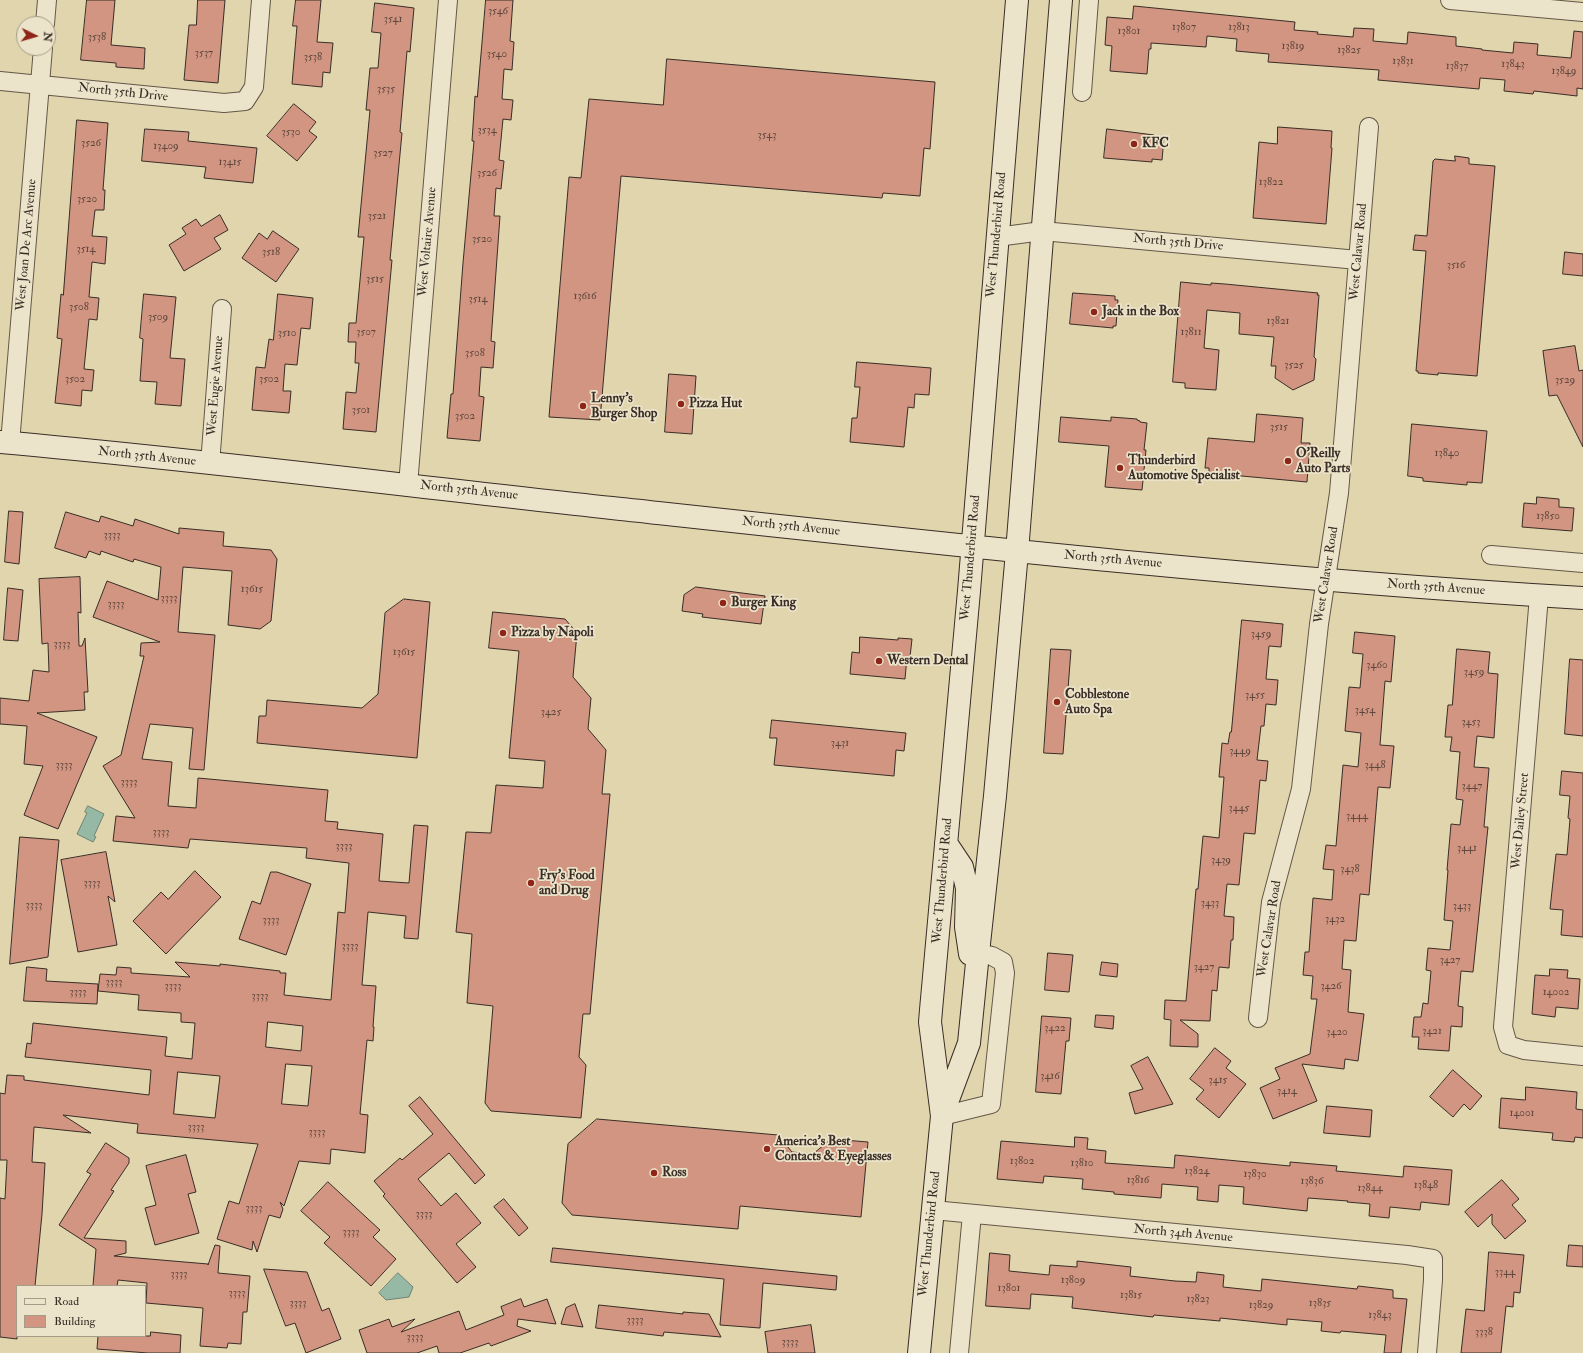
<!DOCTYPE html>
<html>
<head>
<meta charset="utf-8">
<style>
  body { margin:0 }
  #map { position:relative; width:1583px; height:1353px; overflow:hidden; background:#e1d5ad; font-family:"IM FELL Double Pica",serif }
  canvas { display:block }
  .legend { position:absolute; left:16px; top:1285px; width:130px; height:52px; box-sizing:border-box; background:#ece4ca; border:1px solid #a49b88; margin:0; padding:5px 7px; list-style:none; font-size:12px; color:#392d26 }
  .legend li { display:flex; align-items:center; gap:8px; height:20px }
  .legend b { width:20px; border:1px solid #a49b88 }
  .north { position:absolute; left:16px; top:16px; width:40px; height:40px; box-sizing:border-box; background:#ece4ca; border:1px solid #a49b88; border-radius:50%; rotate:95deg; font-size:11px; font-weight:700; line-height:16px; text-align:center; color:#392d26 }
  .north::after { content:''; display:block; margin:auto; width:14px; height:18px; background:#8f2418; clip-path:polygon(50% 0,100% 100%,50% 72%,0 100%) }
</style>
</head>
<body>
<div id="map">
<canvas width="1583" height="1353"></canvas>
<ul class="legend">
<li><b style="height:5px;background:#ece4ca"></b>Road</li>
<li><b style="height:11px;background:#d19581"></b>Building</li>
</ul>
<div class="north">N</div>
</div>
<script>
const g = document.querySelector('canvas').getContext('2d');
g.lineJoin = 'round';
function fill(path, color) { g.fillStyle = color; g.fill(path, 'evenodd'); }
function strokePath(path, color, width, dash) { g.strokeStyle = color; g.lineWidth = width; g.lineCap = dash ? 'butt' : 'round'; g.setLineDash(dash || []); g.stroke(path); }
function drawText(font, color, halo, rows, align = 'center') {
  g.font = font + ' "IM FELL Double Pica",serif'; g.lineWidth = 3.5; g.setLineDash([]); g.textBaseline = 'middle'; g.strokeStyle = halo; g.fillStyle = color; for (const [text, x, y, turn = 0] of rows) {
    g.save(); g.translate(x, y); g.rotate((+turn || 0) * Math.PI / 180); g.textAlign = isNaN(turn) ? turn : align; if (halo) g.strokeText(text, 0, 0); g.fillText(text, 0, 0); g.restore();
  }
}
const water = new Path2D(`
  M88,806L104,814L94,836L96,837L93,842L77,834L87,813L85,812Z
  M398,1273L413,1287L409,1297L386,1300L379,1293Z`);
fill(water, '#95b9a5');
strokePath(water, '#708172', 1);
const building = new Path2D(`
  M87,0H115L111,45L145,48L144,69L116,67V63L81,60Z
  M198,0H225L218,83L184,80L189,25H196Z
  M296,0H321L317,42L333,43L330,73L323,72L322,87L292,84L297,26H293Z
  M486,0H513L510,41L514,42L512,70L504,69L502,99L513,100L511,120L503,119L499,160L504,161L501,189L496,188L494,216H500L491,341L495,342L493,368L481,367L479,396L484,397L480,441L447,438L451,394H453L463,263L474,141H472L475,96L477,97Z
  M375,3L414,8L410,52L407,51L400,132L402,133L390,260H392L376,432L343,429L346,392L356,393L359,363H355L356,342H348L349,323H356L364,237H358L370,110H366L370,68H378L381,33L372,32Z
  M1134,6L1295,22L1294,30L1318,32L1317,34L1353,37L1354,28L1374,29L1373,41L1407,44L1408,32L1456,37V46L1482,49V50L1513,53L1514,42L1538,44L1537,55L1571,58L1574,31L1583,32V89L1577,88V96L1534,91L1533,94L1504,91L1505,80L1480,78L1479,89L1378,80L1379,70L1268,62L1269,54L1236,51L1237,39L1207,36L1206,47L1151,43V49H1149L1147,74L1110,71L1112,46L1105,45L1107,17L1132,19Z
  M667,59L935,82L930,149L924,148L920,196L883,193L882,198L621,176L600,420L549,417L569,177L581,178L589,99L663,105Z
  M294,104L316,122L309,131L317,137L297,161L267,136Z
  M77,120L108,123L103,190H105L104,210H95L92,236L107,237L105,264L92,262L89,297L99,298L97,320L89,319L84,369L94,370L92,391L82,390L81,406L55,403L62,339L57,338L61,294L63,295Z
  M1278,127L1332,131L1331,148H1332L1326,224L1253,218L1259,142L1277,144Z
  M145,129L189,132L188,141L257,148L253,183L204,178L206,167L142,161Z
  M1107,129L1154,135V136L1164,137L1162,160L1152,159V162L1104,158Z
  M1455,156L1469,158V164L1495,166L1477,376L1438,373V375L1418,373V371H1416L1426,251L1413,250L1415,235L1427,236L1433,161L1435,159L1455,161Z
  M220,215L228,230L214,238L221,249L184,271L169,245L186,234L182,228L196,219L201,226Z
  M273,231L299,249L276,282L242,258L259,233L267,239Z
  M1565,252L1583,254V276L1563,274Z
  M1181,282L1211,285V283L1225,284L1318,293L1317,295H1319L1314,357L1316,359L1314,380L1293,390L1275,378L1276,366H1271L1274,337L1239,334L1240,313L1207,310L1204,348L1219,350L1216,390L1185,388V383L1173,382Z
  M1073,293L1115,296V300H1118L1116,326H1113V328L1070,324Z
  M144,294L176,297L170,358L185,359L181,406L155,404L157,382L140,381L143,339L140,338Z
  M278,294L313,298L310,329L301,328L297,365L285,364L283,391H291L289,413L252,410L256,367L265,368L269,339L273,340Z
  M1575,346L1579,371L1583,370V447L1557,395L1549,396L1543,351Z
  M857,362L931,368L929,395L915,394L914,408L908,407L904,447L850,442L852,418H857L860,387H855Z
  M669,374L696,376L692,434L665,432Z
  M1257,414L1303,418L1301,443H1310L1307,482L1209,473V468H1205L1208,438L1254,442Z
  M1061,417L1111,421V417L1137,419V420L1140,421V422L1147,423L1144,450H1146L1142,490L1105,487L1109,446L1059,442Z
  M1412,424L1487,431L1482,483L1467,482V485L1423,481V478L1408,476Z
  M1537,497L1559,499V507L1574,508L1572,531L1522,527L1524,503L1536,504Z
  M9,511L23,512L19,564L5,562Z
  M66,512L99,522L101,516L133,526L135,519L179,534V528L224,532L223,546L271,550L277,559L271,621L260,629L228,625L232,571L183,567L178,632L215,635L204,770L189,769L193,728L150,724L142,759L172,762L168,806L196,808L198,778L328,790L325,821L338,822L337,829L383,834L379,881L409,883L414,825L428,826L418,939L404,938L406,916L368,912L362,985L376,986L373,1027H374L373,1041L367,1040L360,1114L368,1115L365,1153L331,1149L330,1164L299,1161L284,1206L280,1202L283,1209L280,1218L269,1215L257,1252L253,1241L252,1250L217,1239L229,1201L239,1204L258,1144L137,1133L138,1124L63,1115L91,1133L34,1127L32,1162L45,1163L42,1214L35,1286H17V1339L0,1337V1198L5,1199L7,1160H0V1093L5,1094L7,1075L24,1076V1080L149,1095L151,1070L25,1057L27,1043L31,1044L33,1023L167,1037L165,1056L192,1059L195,1023L181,1022V1013L138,1010L139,995L98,991L100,974L116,975L117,967L131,968V973L190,977L175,962L220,966V964L280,971V973H286L284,995L331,1000L338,912L345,913L349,863L306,858L307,848L190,839L188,848L113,841L116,816L135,818L103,766L121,755L144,656H140L141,643L160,642L93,617L107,581L158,600L161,567L134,559L133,562L101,551L100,555L89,551L86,558L55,548ZM268,1022L303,1026L301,1051L266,1047ZM286,1064L312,1066L308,1106L282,1104ZM178,1072L220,1076L215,1118L174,1114Z
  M80,577L81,613L78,612L79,646H82L85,638L88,692H84L85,710L37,713L97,737L58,829L24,815L43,766L24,764L27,726L0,724V698L29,701L33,670L49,672L48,643L42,644L39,579Z
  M696,587L765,596L761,624L702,617L703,614L682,611L684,595Z
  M8,588L23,590L18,641L4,640Z
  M404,599L430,602L417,758L257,743L259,716H266L267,700L362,708L378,694L385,613Z
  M493,612L565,619L577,633L573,677L591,698L588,729L606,750L602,794H610L590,1014H583L579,1057L586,1065L581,1118L491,1111L485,1103L493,1006L467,1003L472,934L456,932L466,832L491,833L496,785L543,788L545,761L509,758L519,651L489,648Z
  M1242,620L1283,624L1281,647L1269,646L1266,679L1278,680L1276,705L1266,704L1264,726H1261L1257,760L1268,761L1266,781L1260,780L1255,834L1244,833L1239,885L1227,884L1224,916L1234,917L1233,940H1231L1229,968L1219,967L1217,991L1212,990L1210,1021L1180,1020L1198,1034V1047L1170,1046L1171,1020L1164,1019L1165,1000L1186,1001L1196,889H1198L1203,836L1219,838L1224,777H1219L1222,743L1228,744L1230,732H1231Z
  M1355,632L1395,636L1391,682L1385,681L1380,745L1394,746L1390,788L1378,787L1369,895L1360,894L1356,941L1344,940L1342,969L1351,970L1348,1012L1364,1014L1358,1061L1345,1059L1344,1069L1302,1064L1317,1101L1273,1119L1260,1088L1280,1079L1275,1068L1310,1054L1317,999H1311L1313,976L1303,975L1305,952H1309L1313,898L1332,900L1334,870L1323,869L1326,845L1336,846L1343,765L1358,767L1361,733L1345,731L1349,687L1360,688L1363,654L1353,653Z
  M860,637L898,640V638L912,639L910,657H907L905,679L850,674L852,652L859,653Z
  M1051,649L1071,650L1063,754L1044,753Z
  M1457,649L1490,652L1488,673L1498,674L1494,738L1477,736L1474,767L1489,768L1484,827H1488L1473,972L1461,971L1458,1006L1463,1007L1462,1027L1451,1026L1449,1051L1418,1049L1419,1037H1412L1414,1017H1421L1423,1003L1428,1004L1431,971L1426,970L1428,948L1450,950L1453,921L1444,920L1448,870H1447L1451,824L1460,825L1463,800L1456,799L1460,752L1450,751L1452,737H1445L1448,705H1452Z
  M1570,659L1583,660V736L1565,734Z
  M772,720L906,733L904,751L896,750L894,776L774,765L777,738H770Z
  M1562,771L1583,773V937L1561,935L1563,910L1550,909L1556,854L1567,855L1570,819L1568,818L1570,796L1560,795Z
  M20,837L59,840L48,957L10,964Z
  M106,852L115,902L108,896L117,945L78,952L61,860Z
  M195,871L221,897L166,954L133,921L161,892L168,899Z
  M271,872H277L311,884L286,955L239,939L252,901L260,904Z
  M1048,953L1073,955L1069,992L1045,990Z
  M1102,962L1118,964L1117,977L1100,975Z
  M27,967L47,969L46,981L98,984L97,1004L24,1001Z
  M1550,969L1568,970L1567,978L1580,979L1578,1009L1556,1007L1555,1017L1532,1014L1535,975L1549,976Z
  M1096,1015L1114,1016L1113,1029L1095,1027Z
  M1042,1016L1071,1018L1069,1041H1066L1061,1094L1036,1092Z
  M1215,1048L1231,1061L1226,1068L1246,1084L1219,1118L1196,1099L1204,1090L1190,1079Z
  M1148,1057L1173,1104L1135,1114L1129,1093L1143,1089L1131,1066Z
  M1453,1070L1482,1096L1470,1110L1464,1104L1453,1117L1430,1097Z
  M1526,1087L1577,1092L1576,1109L1583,1110V1138L1575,1137L1574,1142L1552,1140L1553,1133L1499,1128L1501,1098L1525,1100Z
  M420,1097L485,1175L475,1184L449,1153L418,1179L441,1206L456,1193L481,1223L456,1244L476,1267L457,1283L383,1196L385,1194L374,1181L400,1158L402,1160L433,1134L409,1106Z
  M1327,1106L1372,1110L1370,1137L1324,1133Z
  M597,1119L778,1135L792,1152L813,1154L831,1139L868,1142L861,1217L740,1206L738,1229L572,1215L562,1203L568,1144Z
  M1075,1137L1088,1138L1087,1149L1106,1151L1105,1163L1174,1168L1175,1155L1290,1166V1162L1337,1166L1336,1171L1403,1177L1404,1166L1452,1170L1449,1205L1421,1202L1420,1210L1390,1207L1389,1218L1369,1216L1370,1204L1347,1202L1348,1201L1308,1198L1307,1211L1243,1204L1244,1187L1219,1185L1218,1202L1197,1200L1198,1187L1162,1184L1161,1198L1114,1194V1192L1082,1189L1083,1179L1044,1176L1043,1183L997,1179L1001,1141L1074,1147Z
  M106,1143L129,1158V1163L111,1190L114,1191L84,1238L126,1241V1253L114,1256L208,1264V1265L215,1245L220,1246L218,1273L250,1276L247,1312H243L241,1344L228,1343L227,1348L200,1346L203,1308L146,1303L147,1283L118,1280L117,1286H93L96,1249L59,1225L91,1174L87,1172Z
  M186,1155L196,1192L188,1194L199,1233L155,1245L145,1208L156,1205L146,1166Z
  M1502,1180L1519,1199L1512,1205L1526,1221L1505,1239L1492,1224V1214L1478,1227L1465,1212Z
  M328,1182L380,1230L373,1237L396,1259L371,1286L324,1243L330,1237L301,1211Z
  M504,1199L528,1228L519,1236L494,1207Z
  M1569,1245L1583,1246V1267L1567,1266Z
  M553,1248L837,1276L836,1290L763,1283L760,1328L720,1325L724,1279L551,1262Z
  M1489,1252L1524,1255L1520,1293L1514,1292L1513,1307L1506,1306L1501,1353H1461L1466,1309L1484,1311Z
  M990,1253L1010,1255L1009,1271L1049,1275L1050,1265L1077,1267V1261L1131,1267L1130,1276L1175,1281L1196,1282L1197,1272L1224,1275L1223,1287L1261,1291L1262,1279L1357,1289L1358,1286L1393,1290V1298L1407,1299L1401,1353H1384L1386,1335L1341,1331L1340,1333L1321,1331L1322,1322L1287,1319V1325L1220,1318V1321L1154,1315L1153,1317L1072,1308L1073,1297L1031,1294L1030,1309L986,1306Z
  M264,1269L307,1272L322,1311L329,1308L341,1339L306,1353L295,1323L286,1326Z
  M521,1299L524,1307L547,1299L556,1324L518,1319L517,1326L531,1331L491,1346L489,1343L460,1353H439L437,1346L417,1353H367L359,1330L389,1319L392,1327L415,1319L401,1332L459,1311L466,1330L504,1315L501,1307Z
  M575,1304L583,1327L561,1324L566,1308Z
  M599,1305L683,1314V1312L709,1314L721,1337L664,1332L663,1336L596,1328Z
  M811,1325L815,1353H768L765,1332Z
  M151,1332L181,1335L180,1353H148L97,1349L98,1336H150Z`);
fill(building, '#d19581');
strokePath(building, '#392d26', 1);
const street = new Path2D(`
  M1450,0L1583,12
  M45,24L47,0
  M0,81L224,103L245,101L254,87L261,0
  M1082,92L1089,0
  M997,237L1042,231L1358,260
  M10,443L43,48
  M210,464L222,309
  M408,485L448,0
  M1491,555L1583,563
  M1539,596L1503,1027L1508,1045L1524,1050L1583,1056
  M1258,1018L1271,902L1301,789L1319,624L1339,493L1369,127
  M942,1116L991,1104L1005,973L1003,962L992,956L978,953
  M933,1210L1407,1255L1433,1259V1280L1427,1353
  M959,1353L972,1214`);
const secondary = new Path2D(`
  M0,442C204,460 408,486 612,508C935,543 1259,579 1583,598
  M946,843L962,867L967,888L966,927L970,954
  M943,1113L969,1043L978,953L995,796L1017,552L1061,0
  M919,1353L942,1116L930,1022L931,1010L969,591L1017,0`);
strokePath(street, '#635748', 20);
strokePath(secondary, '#392d26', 24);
strokePath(street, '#ece4ca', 18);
strokePath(secondary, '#ece4ca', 22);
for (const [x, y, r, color] of [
  [1134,144,4,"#8f2418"],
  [1094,312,4,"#8f2418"],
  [681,404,4,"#8f2418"],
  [583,406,4,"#8f2418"],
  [1288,461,4,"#8f2418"],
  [1120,468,4,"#8f2418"],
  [723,603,4,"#8f2418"],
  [503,633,4,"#8f2418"],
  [879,661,4,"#8f2418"],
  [1057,702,4,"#8f2418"],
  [531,883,4,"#8f2418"],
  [767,1149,4,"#8f2418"],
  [654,1173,4,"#8f2418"]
]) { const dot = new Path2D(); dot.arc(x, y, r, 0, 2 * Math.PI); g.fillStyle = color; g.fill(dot); strokePath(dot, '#ece4ca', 1.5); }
drawText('11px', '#5f473d', null, [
  ["3546",498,12],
  ["3541",393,20],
  ["13807",1184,28],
  ["13813",1239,28],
  ["13801",1129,32],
  ["3538",97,38],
  ["13819",1293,47],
  ["13825",1349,51],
  ["3537",204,54],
  ["3540",497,55],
  ["3538",313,58],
  ["13831",1403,62],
  ["13843",1513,65],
  ["13837",1457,67],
  ["13849",1564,72],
  ["3535",386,90],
  ["3534",487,131],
  ["3530",291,133],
  ["3543",767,136],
  ["3526",91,144],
  ["13409",166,147],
  ["3527",383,154],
  ["13415",230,163],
  ["3526",487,174],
  ["13822",1271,183],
  ["3520",87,200],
  ["3521",377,217],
  ["3520",482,240],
  ["3514",86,250],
  ["3518",271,253],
  ["3516",1456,266],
  ["3515",375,280],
  ["13616",585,297],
  ["3514",478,300],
  ["3508",79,308],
  ["3509",158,318],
  ["13821",1278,322],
  ["3507",366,333],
  ["13811",1191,333],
  ["3510",287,334],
  ["3508",475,354],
  ["3525",1294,366],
  ["3502",75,380],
  ["3502",269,380],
  ["3529",1565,381],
  ["3501",361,411],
  ["3502",465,417],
  ["3515",1279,428],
  ["13840",1447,454],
  ["13850",1548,517],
  ["3333",112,536],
  ["13615",252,590],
  ["3333",169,599],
  ["3333",116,605],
  ["3459",1261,635],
  ["3333",62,645],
  ["13615",404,653],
  ["3460",1377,666],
  ["3459",1474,673],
  ["3455",1255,696],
  ["3454",1365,711],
  ["3425",551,713],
  ["3453",1471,723],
  ["3431",840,744],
  ["3449",1240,752],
  ["3333",64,766],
  ["3448",1375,766],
  ["3333",129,783],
  ["3447",1472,787],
  ["3445",1239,809],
  ["3444",1357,817],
  ["3333",161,833],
  ["3333",344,847],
  ["3441",1467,849],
  ["3439",1221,861],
  ["3438",1350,870],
  ["3333",92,884],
  ["3433",1210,904],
  ["3333",34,906],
  ["3433",1462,907],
  ["3432",1335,920],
  ["3333",271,921],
  ["3333",350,947],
  ["3427",1450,961],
  ["3427",1204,968],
  ["3333",114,983],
  ["3333",173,987],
  ["3426",1331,987],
  ["3333",78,993],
  ["14002",1556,993],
  ["3333",260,997],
  ["3422",1055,1029],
  ["3421",1432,1032],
  ["3420",1337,1033],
  ["3416",1050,1077],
  ["3415",1218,1081],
  ["3414",1287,1092],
  ["14001",1522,1114],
  ["3333",196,1128],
  ["3333",317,1133],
  ["13802",1022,1162],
  ["13810",1082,1164],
  ["13824",1197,1172],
  ["13830",1255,1175],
  ["13816",1138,1181],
  ["13836",1312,1182],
  ["13848",1426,1186],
  ["13844",1370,1189],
  ["3333",254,1209],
  ["3333",424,1215],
  ["3333",351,1233],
  ["3344",1505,1273],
  ["3333",179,1275],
  ["13809",1073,1281],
  ["13801",1009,1289],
  ["3333",237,1294],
  ["13815",1131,1296],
  ["13823",1198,1300],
  ["3333",298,1304],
  ["13835",1320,1304],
  ["13829",1261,1306],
  ["13843",1380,1316],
  ["3333",635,1321],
  ["3338",1484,1333],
  ["3333",415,1338],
  ["3333",790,1343]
]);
drawText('13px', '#392d26', '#ece4ca', [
  ["North 35th Drive",123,93,6],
  ["West Thunderbird Road",997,235,-85],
  ["West Voltaire Avenue",428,242,-85],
  ["North 35th Drive",1178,243,5],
  ["West Joan De Arc Avenue",27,245,-85],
  ["West Calavar Road",1359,252,-85],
  ["West Eugie Avenue",216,386,-86],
  ["North 35th Avenue",147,457,6],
  ["North 35th Avenue",469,491,6],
  ["North 35th Avenue",791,527,6],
  ["West Thunderbird Road",971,558,-85],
  ["North 35th Avenue",1113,560,5],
  ["West Calavar Road",1327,575,-81],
  ["North 35th Avenue",1436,588,4],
  ["West Dailey Street",1521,821,-85],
  ["West Thunderbird Road",943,881,-85],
  ["West Calavar Road",1270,929,-81],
  ["West Thunderbird Road",930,1234,-84],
  ["North 34th Avenue",1183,1234,5]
]);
drawText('bold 13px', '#392d26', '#ece4ca', [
  ["KFC",1142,144],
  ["Jack in the Box",1102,312],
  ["Lenny's",591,399],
  ["Burger Shop",591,414],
  ["Pizza Hut",689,404],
  ["O'Reilly",1296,454],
  ["Auto Parts",1296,469],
  ["Thunderbird",1128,461],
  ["Automotive Specialist",1128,476],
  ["Burger King",731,603],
  ["Pizza by Napoli",511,633],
  ["Western Dental",887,661],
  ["Cobblestone",1065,695],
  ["Auto Spa",1065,710],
  ["Fry's Food",539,876],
  ["and Drug",539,891],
  ["America's Best",775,1142],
  ["Contacts & Eyeglasses",775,1157],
  ["Ross",662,1173]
], 'left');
</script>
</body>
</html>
